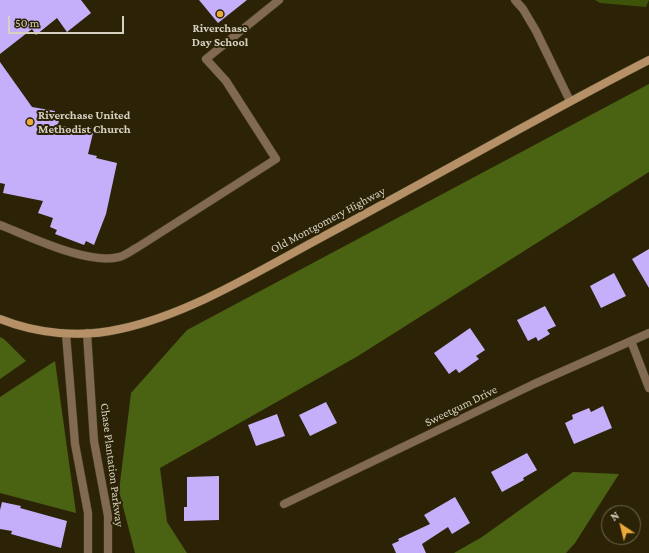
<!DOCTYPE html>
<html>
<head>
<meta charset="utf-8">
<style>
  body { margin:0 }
  #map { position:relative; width:649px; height:553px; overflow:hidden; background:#2c2307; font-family:"Crimson Pro",serif }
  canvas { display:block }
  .north { position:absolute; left:601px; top:505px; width:40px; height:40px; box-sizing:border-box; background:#2c2307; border:1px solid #706952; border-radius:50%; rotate:325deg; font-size:11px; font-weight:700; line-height:16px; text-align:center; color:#d7d1c2 }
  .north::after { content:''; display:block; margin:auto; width:14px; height:18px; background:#eba93a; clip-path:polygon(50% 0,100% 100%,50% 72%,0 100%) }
  .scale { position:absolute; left:8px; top:16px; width:116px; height:18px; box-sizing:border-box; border:2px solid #d7d1c2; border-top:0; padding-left:5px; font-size:12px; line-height:14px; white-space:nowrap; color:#d7d1c2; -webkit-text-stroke:3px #2c2307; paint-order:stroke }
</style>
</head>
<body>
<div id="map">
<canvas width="649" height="553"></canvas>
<div class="north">N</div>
<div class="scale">50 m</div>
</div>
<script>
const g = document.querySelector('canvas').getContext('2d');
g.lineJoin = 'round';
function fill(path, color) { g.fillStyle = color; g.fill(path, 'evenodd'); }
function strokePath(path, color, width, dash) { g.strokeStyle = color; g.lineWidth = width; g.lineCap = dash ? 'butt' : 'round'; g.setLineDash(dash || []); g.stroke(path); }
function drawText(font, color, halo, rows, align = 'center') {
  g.font = font + ' "Crimson Pro",serif'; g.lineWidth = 4; g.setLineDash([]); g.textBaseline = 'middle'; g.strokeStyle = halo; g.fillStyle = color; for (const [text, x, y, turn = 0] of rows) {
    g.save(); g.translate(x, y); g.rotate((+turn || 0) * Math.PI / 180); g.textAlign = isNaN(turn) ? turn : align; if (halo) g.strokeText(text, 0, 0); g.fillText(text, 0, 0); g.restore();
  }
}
fill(new Path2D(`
  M595,0H649L646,7L600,3Z`), '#3e530a');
fill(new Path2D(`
  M649,84V172L358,356L160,468L167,522L187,553H135L119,491L131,393L187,330Z
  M0,337L4,339L26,361L0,379Z
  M55,361L76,513L0,493V397Z
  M573,472L619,474L575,543L566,553H454L482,537Z`), '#4a6313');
fill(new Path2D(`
  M0,0H81L91,13L67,32L57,18L36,35L32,29L0,54Z
  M199,0H247L218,23Z
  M0,62L32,107L55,111L53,119L59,120L58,125L93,133L88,154L97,156L96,158L117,163L106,214L94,245L86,241L84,245L55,234L57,230L50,227L53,218L38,213L43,201L3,193L5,184L0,183Z
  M649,249V288L632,259Z
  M614,273L626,296L601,308L590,286Z
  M545,306L556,326L547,330L550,334L538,341L536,337L528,341L517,320Z
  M470,328L485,350L476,356L479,359L459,373L456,369L449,374L434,353Z
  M326,402L337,423L310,436L299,415Z
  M603,406L612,428L574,444L565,423L573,419L572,415L589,408L591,412Z
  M277,414L285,436L256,446L248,425Z
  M527,453L537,470L523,478L524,480L502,492L491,472Z
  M219,476V520L184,521V507H187V477Z
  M455,497L470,523L452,534L448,527L422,544L426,553H396L392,544L399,541L398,539L430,524L424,515Z
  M2,502L21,506L20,508L67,521L61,548L11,534L12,531L0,529V510Z`), '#c6affa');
const lane = new Path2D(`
  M515,0L523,9L536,31L570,101
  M0,225C31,237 87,265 119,257C125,256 132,250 138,247L276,159L226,81L206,59L279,0`);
const street = new Path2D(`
  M87,333L94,441L108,516V553
  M66,334L75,444L88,513V553
  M631,341L649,388
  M284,504L534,384L649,333`);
const secondary = new Path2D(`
  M0,319C37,334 81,338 120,329C186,315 254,274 313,242C426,182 536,118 649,60`);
strokePath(lane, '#473f25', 9);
strokePath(street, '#473f25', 9);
strokePath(secondary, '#473f25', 9);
strokePath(lane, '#816a50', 8);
strokePath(street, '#816a50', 8);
strokePath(secondary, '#b69167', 8);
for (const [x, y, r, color] of [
  [220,14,4,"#eba93a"],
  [30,122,4,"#eba93a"]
]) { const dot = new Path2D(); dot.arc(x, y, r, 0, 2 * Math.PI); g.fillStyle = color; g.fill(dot); strokePath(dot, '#2c2307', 1.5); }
drawText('bold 12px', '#d7d1c2', '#2c2307', [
  ["Riverchase",220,28],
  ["Day School",220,42],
  ["Riverchase United",38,115,"left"],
  ["Methodist Church",38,129,"left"]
]);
drawText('12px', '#d7d1c2', '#2c2307', [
  ["Old Montgomery Highway",328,220,-28],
  ["Sweetgum Drive",461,406,-26],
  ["Chase Plantation Parkway",112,465,83]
]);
</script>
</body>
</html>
